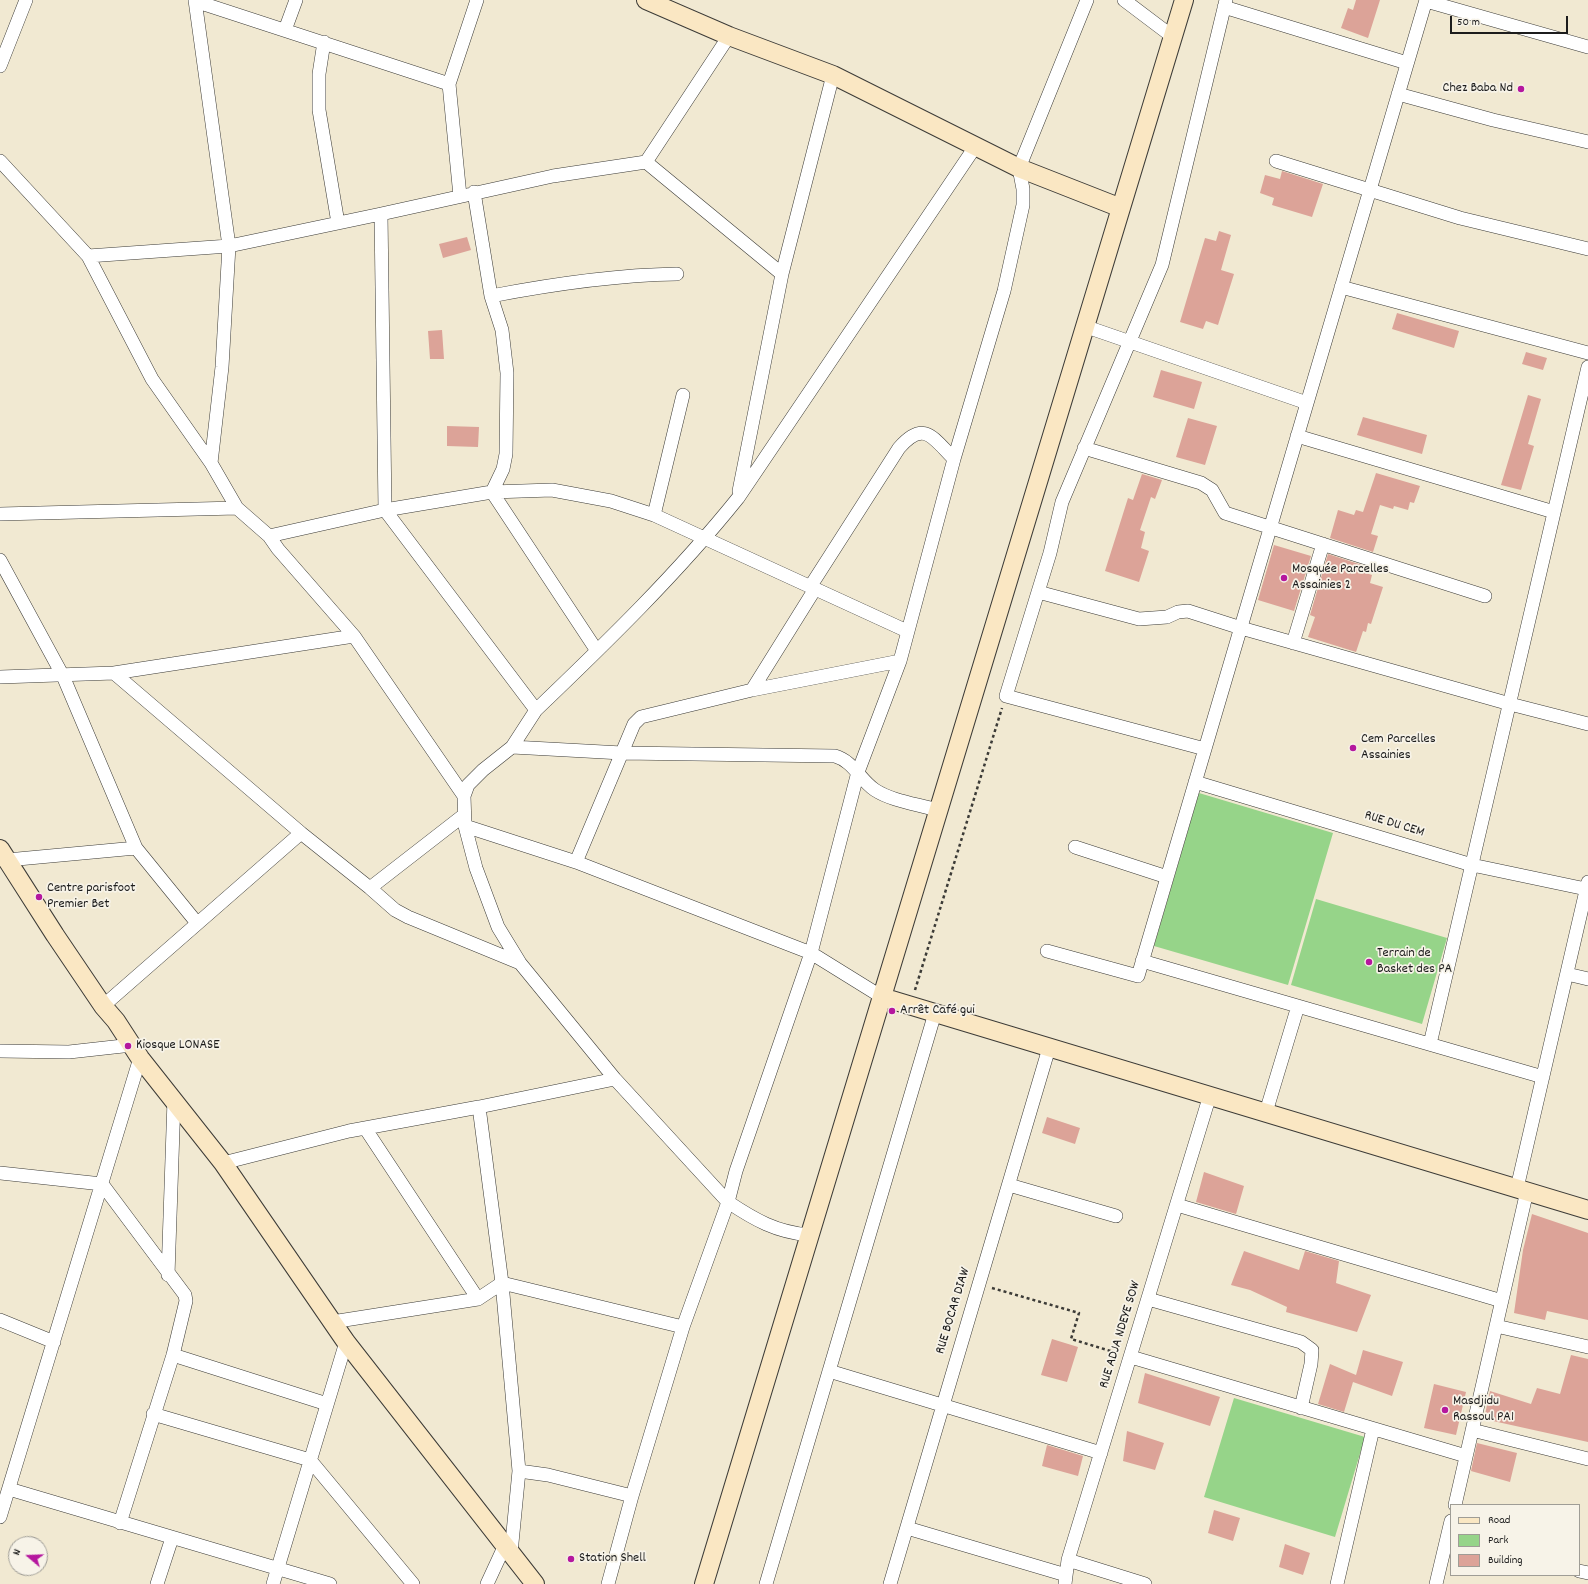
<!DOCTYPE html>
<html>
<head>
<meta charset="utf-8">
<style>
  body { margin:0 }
  #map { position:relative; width:1588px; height:1584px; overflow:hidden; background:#f1e9d2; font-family:Dekko,sans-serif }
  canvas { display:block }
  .legend { position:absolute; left:1450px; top:1504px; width:130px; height:72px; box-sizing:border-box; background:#f7f3e8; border:1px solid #9f9d96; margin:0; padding:5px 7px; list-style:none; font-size:12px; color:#1c1c1c }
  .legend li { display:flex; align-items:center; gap:8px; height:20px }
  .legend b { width:20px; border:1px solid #9f9d96 }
  .north { position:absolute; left:8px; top:1536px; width:40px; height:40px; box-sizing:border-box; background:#f7f3e8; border:1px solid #9f9d96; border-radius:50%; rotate:289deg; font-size:11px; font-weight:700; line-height:16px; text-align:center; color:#1c1c1c }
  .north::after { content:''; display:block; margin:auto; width:14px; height:18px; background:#b5179e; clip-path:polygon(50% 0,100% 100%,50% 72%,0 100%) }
  .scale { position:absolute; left:1450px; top:16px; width:118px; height:18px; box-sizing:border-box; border:2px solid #1c1c1c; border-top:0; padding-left:5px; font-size:12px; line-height:14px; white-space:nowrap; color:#1c1c1c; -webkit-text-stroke:3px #f7f3e8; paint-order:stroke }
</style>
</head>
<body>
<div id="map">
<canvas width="1588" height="1584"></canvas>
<ul class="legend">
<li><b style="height:5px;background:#fae7c3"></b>Road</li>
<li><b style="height:11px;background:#96d489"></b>Park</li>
<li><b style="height:11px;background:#dca398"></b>Building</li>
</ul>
<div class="north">N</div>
<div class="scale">50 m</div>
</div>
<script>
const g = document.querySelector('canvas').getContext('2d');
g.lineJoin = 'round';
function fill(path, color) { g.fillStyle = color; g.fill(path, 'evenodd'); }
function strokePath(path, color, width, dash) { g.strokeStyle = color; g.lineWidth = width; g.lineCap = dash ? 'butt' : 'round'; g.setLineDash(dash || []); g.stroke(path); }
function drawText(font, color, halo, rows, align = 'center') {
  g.font = font + ' Dekko,sans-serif'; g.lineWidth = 3.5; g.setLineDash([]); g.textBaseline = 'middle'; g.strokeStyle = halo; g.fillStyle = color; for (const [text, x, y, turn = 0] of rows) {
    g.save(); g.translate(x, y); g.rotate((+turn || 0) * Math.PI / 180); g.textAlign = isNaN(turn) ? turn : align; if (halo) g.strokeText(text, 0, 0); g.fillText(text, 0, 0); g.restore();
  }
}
fill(new Path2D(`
  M1199,793L1333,833L1288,985L1154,946Z
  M1316,899L1447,938L1422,1024L1291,985Z
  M1234,1398L1365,1437L1335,1537L1204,1497Z`), '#96d489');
fill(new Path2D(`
  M1356,0H1380L1368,38L1341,28L1348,8L1353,10Z
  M1282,171L1323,184L1312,217L1272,205L1274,198L1260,193L1265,175L1280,179Z
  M1219,231L1231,235L1221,270L1234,274L1218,325L1206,321L1203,329L1180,322L1205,238L1216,241Z
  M467,237L471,250L443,258L439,244Z
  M1397,313L1459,331L1454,348L1392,329Z
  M442,330L444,359H430L428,331Z
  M1526,352L1547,358L1543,370L1522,364Z
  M1161,370L1202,382L1194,409L1153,397Z
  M1528,395L1541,399L1528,444L1534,446L1521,490L1501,485Z
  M1363,417L1427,435L1422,454L1357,435Z
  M1188,418L1217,426L1205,465L1176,457Z
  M447,426L479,427L478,447L447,446Z
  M1376,473L1420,486L1414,503L1410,502L1408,510L1394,506L1393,509L1380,505L1371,534L1378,536L1373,552L1330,538L1338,510L1354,515L1356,510L1363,512Z
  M1142,474L1162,480L1155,499L1151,497L1140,530L1145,532L1141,548L1149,551L1139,582L1105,571L1128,498L1133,500Z
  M1274,545L1311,556L1294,611L1258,600Z
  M1328,554L1368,567L1366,573L1372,575L1370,583L1383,587L1371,624L1368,623L1366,632L1363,631L1356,652L1308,637L1315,617L1310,615Z
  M1047,1117L1080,1128L1075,1144L1042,1133Z
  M1204,1172L1244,1186L1236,1214L1196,1202Z
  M1532,1214L1588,1233V1320L1547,1311L1545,1320L1514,1313L1523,1250Z
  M1244,1251L1299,1270L1305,1251L1339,1261L1336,1283L1371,1295L1357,1332L1286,1312L1287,1307L1250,1290L1231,1285Z
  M1052,1339L1078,1347L1067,1382L1041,1375Z
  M1363,1350L1403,1362L1392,1396L1353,1382L1344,1412L1318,1404L1330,1364L1356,1375Z
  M1571,1355L1588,1359V1442L1484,1419L1490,1391L1531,1404L1537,1388L1560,1394Z
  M1145,1373L1220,1397L1210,1426L1138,1403Z
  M1434,1384L1466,1392L1456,1435L1424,1428Z
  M1127,1431L1164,1443L1155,1470L1123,1461Z
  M1477,1443L1517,1453L1510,1482L1471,1471Z
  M1047,1445L1083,1456L1078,1476L1042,1466Z
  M1214,1510L1240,1518L1233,1541L1208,1533Z
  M1285,1544L1310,1553L1303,1575L1279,1567Z`), '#dca398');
const street = new Path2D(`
  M1124,0L1173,37
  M195,1L449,84
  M1426,1L1588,47
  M1224,7L1407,63
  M285,30L296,0
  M324,42L319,74V110L338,223
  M0,66L26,0
  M1398,94L1493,120L1588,142
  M0,161L88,256L152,379L211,463L237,508
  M1276,161L1460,218L1588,249
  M646,162L729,36
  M474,192L491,296L502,330L507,373L506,454L503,469L492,492L597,651
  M460,196L449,84L477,0
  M381,214L553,176L646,162L782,274
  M88,256L229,246L195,0
  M1341,287L1588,353
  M491,296C553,284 615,275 677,274
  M1084,326L1307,403
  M1297,436L1554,512
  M1084,448L1201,483L1212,490L1225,513L1485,596
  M211,463L222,367L229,246L381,214L385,510L536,710L512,747L483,770L468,785L464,796L465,826L476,868L498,927L520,963L615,1079L728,1202L683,1327
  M739,491L782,274L833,75
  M0,514L237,508L269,536L278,549L354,636L464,796
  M654,515L683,395
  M269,536L385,510L492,492L552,490L611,501L654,515L907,631
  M0,560L63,676L136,848L197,923
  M810,587L899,448C924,419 933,438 954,459
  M1038,592L1139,619L1167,617L1178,612L1188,611L1241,628L1510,704L1588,724
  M1293,643L1323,544
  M114,673L354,636
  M0,677L114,673L301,833
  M752,690L815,589
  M536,710C606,643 677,574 738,498L975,147
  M512,747L622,753L835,756C853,761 860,780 875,790C892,801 917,804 937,810
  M1205,749L1006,696L1050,553L1062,502L1162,265L1226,0
  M1195,782L1472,865L1586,889
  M465,826L576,862L811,953L882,997
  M1075,847L1167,877
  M1,859L7,860L136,848
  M576,862L634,724L641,717L752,690L900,661
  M370,888L395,910L408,917L520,963
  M1047,951L1138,976L1426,0
  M1142,961L1543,1077
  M1567,974L1588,979
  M103,1006L301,833L370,888L464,815
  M1430,1044L1588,367
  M0,1051L69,1052L132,1045
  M1266,1112L1298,1006
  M365,1128L478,1299
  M223,1163L349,1131L479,1107
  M0,1173L102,1184L185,1295L186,1301L173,1355L120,1523
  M1009,1185L1116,1216
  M1517,1188L1588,882
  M1177,1205L1502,1301
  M809,1235C776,1232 755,1220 728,1202L736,1171L811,953L858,772L900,661L954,459L1004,291L1023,205V189L1019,168L1087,0
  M168,1275L174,1100
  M1148,1299L1301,1342L1312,1350L1311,1364L1301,1408
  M0,1320L54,1342
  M332,1322L478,1299L502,1283L683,1327L632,1496L608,1584
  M1496,1326L1588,1347
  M173,1355L327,1404
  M1131,1357L1466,1456
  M829,1371L1101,1453
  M153,1414L310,1460L413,1584
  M1472,1430L1588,1459
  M519,1471L548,1475L632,1496
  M9,1489L330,1584
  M1455,1505L1527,1191
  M0,1517L140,1058
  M907,1528L1066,1575
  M511,1553L519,1471L502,1283L479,1107L615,1079
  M1068,1560L1145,1584
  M1579,1571L1588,1573
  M157,1584L172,1538
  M273,1584L346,1342
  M487,1584L505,1545
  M766,1584L935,1013
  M890,1584L1049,1048
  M1065,1584L1068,1560L1210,1095
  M1337,1584L1373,1429
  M1436,1584L1451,1521`);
const secondary = new Path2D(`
  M646,0L729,36L833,75L1019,168L1121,208
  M0,849L55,935L103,1006L116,1021L140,1058L223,1163L346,1342L535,1584
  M882,997L1588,1210
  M704,1584C863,1056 1023,528 1184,0`);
strokePath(street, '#3c3b37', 14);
strokePath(secondary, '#3c3b37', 20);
strokePath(new Path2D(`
  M915,990L1002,708
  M992,1288L1079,1313L1071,1339L1117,1353`), '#3c3b37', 2.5, [3, 3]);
strokePath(street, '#fff', 13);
strokePath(secondary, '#fae7c3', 18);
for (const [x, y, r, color] of [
  [1521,89,4,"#b5179e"],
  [1284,578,4,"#b5179e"],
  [1353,748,4,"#b5179e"],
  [39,897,4,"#b5179e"],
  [1369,962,4,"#b5179e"],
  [892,1011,4,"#b5179e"],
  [128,1046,4,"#b5179e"],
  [1445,1410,4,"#b5179e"],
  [571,1559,4,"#b5179e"]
]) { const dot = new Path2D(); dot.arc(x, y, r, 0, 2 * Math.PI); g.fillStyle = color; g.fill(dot); strokePath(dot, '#f7f3e8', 1.5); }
drawText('14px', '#1c1c1c', '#f7f3e8', [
  ["Chez Baba Nd",1513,89,"right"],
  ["Mosquée Parcelles",1292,570],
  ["Assainies 2",1292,586],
  ["Cem Parcelles",1361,740],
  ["Assainies",1361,756],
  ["Centre parisfoot",47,889],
  ["Premier Bet",47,905],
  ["Terrain de",1377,954],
  ["Basket des PA",1377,970],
  ["Arrêt Café gui",900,1011],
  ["Kiosque LONASE",136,1046],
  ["Masdjidu",1453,1402],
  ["Rassoul PA1",1453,1418],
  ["Station Shell",579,1559]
], 'left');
drawText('14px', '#1c1c1c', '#f7f3e8', [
  ["RUE DU CEM",1394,825,17],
  ["RUE BOCAR DIAW",954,1311,-73],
  ["RUE ADJA NDEYE SOW",1121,1335,-73]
]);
</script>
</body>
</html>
